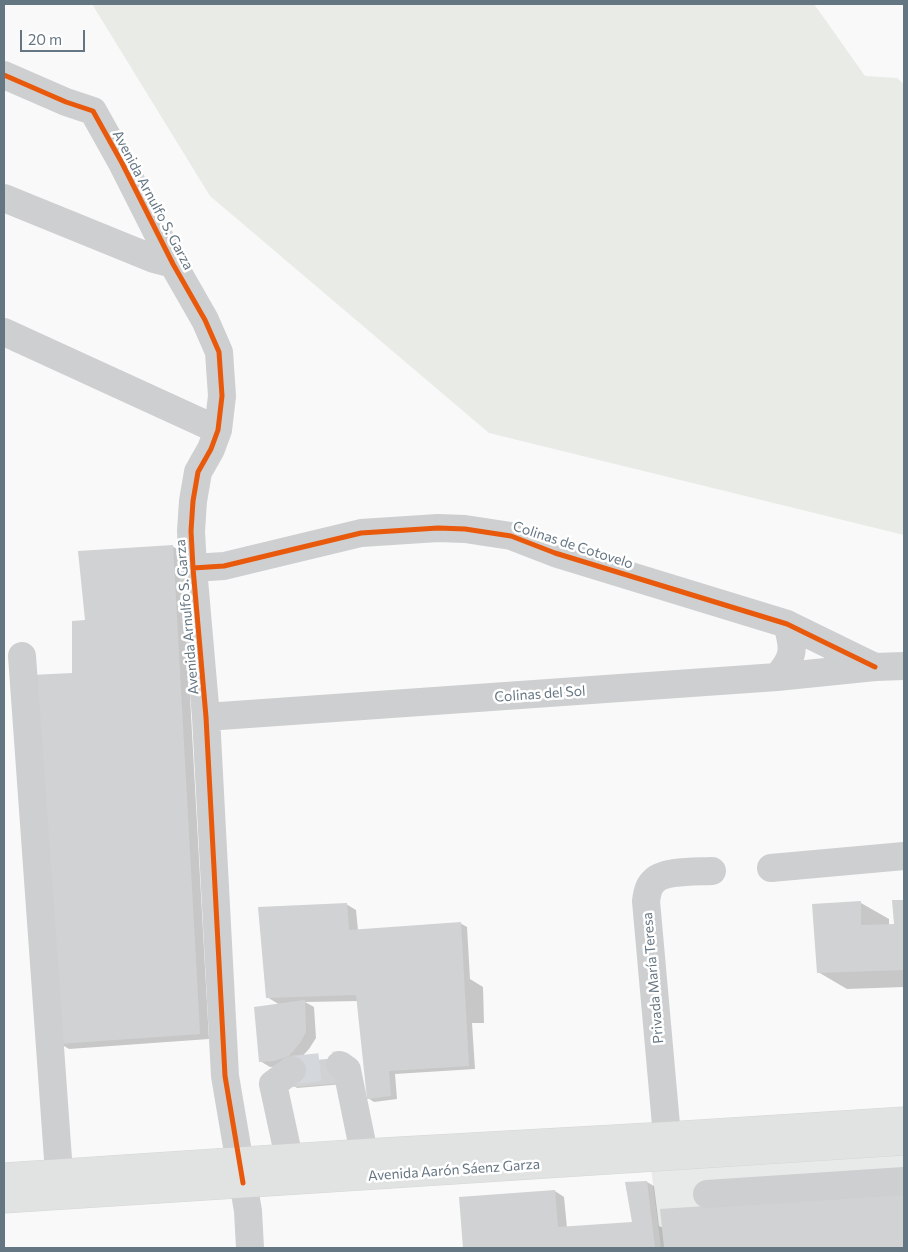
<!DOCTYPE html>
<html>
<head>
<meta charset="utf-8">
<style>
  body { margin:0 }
  #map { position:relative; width:908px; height:1252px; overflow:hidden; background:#f9f9f9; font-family:Commissioner,sans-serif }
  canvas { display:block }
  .frame { position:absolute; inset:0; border:5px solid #657683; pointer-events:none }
  .scale { position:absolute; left:20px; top:30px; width:65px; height:22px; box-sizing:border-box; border:2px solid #657683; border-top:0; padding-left:6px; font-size:15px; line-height:18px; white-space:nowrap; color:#657683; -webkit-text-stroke:4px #fff; paint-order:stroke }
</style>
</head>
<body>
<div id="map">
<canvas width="908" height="1252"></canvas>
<div class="frame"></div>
<div class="scale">20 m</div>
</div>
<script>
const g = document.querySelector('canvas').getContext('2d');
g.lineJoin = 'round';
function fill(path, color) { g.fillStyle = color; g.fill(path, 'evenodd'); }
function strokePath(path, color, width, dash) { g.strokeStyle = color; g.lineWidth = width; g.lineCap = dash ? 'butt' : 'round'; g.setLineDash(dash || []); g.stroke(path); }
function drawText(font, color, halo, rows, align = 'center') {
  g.font = font + ' Commissioner,sans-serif'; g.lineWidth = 5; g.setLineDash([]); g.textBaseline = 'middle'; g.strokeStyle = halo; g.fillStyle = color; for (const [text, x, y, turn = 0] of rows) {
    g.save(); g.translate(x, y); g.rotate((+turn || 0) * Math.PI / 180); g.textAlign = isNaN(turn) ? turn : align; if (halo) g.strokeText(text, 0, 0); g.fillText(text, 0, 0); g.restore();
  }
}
fill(new Path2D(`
  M904,1149V1248H661L651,1168Z`), '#e8e9e9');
fill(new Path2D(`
  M92,4H814L865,76L897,78L904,84V535L489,433L210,196Z`), '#e8ebe6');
fill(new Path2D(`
  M172,546L182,552L209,1039L69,1049L59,1043L73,674Z
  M904,901V987L847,989L818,972L861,903L889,919V926H895L893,902Z
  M346,904L356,910L358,930L460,923L467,927L470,979L483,987L484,1023H472L475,1069L395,1074L397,1099L374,1102L368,1098L358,1001L305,1002L314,1007L316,1038L309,1049L297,1062L344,1084L297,1088L294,1086L285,1066L270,1067L260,1061L280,1005L267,997Z
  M647,1182L654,1186L659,1226L663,1228L904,1194V1248H464L461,1198L555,1191L564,1197L567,1228L633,1223Z`), '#0003');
fill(new Path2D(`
  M173,545L200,1034L58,1044L30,675L72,673V621L85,620L78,551Z
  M892,900H904V970L817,973L812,904L861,901V925L894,924Z
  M347,903L349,930L461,922L469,1066L389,1071L391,1096L367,1099L356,995L266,998L258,907Z
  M305,1000L306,1032L300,1043L289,1056L274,1061L259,1062L254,1007Z
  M339,1058L342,1083L293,1087L291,1062Z
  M647,1181L655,1248H463L459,1197L555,1190L558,1227L632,1222L625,1182Z
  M904,1193V1248H664L660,1209Z`), '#d0d2d3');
strokePath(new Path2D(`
  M292,1070L340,1065`), '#d4d8dc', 28, [28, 14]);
const major = new Path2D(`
  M4,1177L364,1153L667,1136L904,1121
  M4,1199L904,1141`);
strokePath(major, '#d5d6d7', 29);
strokePath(new Path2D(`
  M4,75L66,102L93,111L122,163L173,264L205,320L219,352L222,396L218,430L211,449L198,472L193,501L191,531L193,568L206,717L225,1076L248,1211L250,1248
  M4,198L154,259L173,264
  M4,332L218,430
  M193,568L224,566L361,533L438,528L465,529L511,536L555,553L787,624L875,667
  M22,656L59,1173
  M777,677C795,657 794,649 787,624
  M206,717L777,677L875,667L904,666
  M771,868L904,856
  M340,1065L347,1070L364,1153
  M667,1136L646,901C647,894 648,887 653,882C663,870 697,872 712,871
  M289,1158L273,1084L292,1070
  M707,1194L904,1181`), '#cecfd0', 28);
strokePath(major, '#e1e2e2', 28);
strokePath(new Path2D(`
  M4,75L66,102L93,111L122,163L173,264L205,320L219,352L222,396L218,430L211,449L198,472L193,501L191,531L193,568L206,717L225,1076L243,1183
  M193,568L224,566L361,533L438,528L465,529L511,536L555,553L787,624L875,667`), '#e8590c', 5);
drawText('14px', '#657683', '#fff', [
  ["Avenida Arnulfo S. Garza",153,200,62],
  ["Colinas de Cotovelo",573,545,18],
  ["Avenida Arnulfo S. Garza",187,617,-95],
  ["Colinas del Sol",540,694,-4],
  ["Privada María Teresa",653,978,-95],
  ["Avenida Aarón Sáenz Garza",454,1170,-4]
]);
</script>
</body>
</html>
